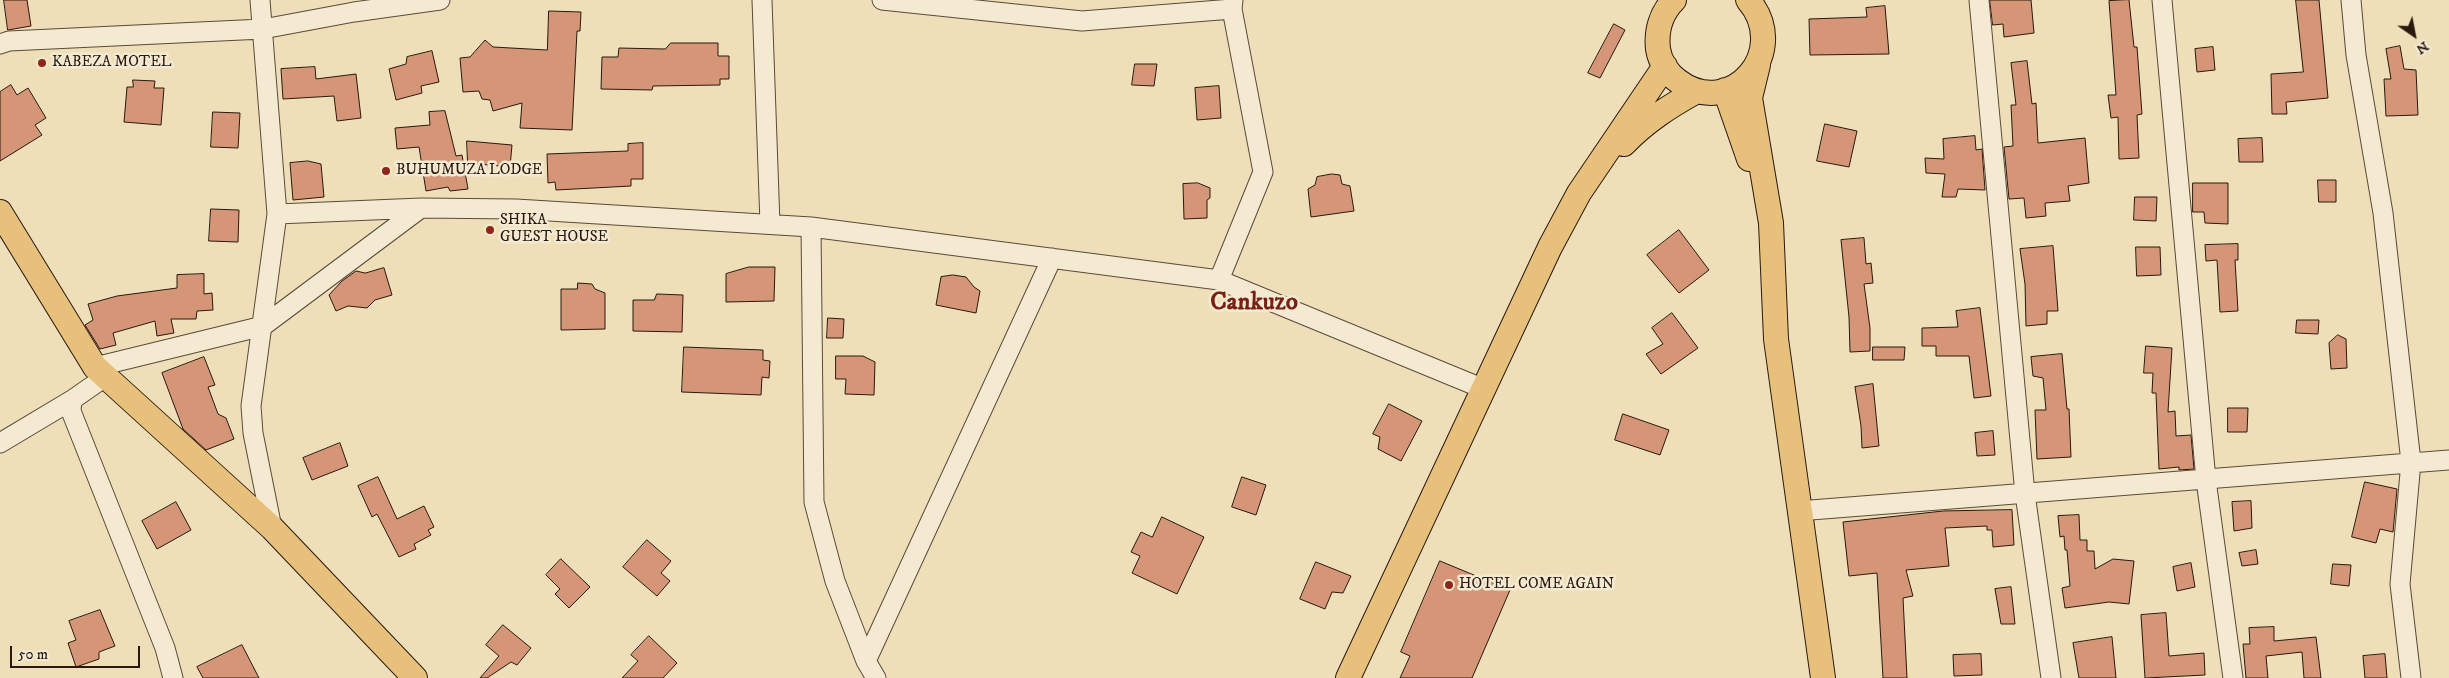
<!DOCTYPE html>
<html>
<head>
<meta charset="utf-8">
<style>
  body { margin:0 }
  #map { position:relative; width:2449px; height:678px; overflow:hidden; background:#eedfb9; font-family:"IM FELL DW Pica",serif }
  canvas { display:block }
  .north { position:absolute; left:2389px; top:10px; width:50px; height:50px; -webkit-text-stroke:4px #f4ead2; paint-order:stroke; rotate:147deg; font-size:14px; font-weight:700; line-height:20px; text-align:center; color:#29180f }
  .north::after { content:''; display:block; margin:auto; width:18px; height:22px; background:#29180f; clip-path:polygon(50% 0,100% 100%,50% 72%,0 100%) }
  .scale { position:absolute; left:10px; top:646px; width:130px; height:22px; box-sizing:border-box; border:2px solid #29180f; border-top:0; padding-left:6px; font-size:15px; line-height:18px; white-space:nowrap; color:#29180f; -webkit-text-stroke:4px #f4ead2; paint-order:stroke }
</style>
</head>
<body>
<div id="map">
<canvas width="2449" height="678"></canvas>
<div class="north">N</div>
<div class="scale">50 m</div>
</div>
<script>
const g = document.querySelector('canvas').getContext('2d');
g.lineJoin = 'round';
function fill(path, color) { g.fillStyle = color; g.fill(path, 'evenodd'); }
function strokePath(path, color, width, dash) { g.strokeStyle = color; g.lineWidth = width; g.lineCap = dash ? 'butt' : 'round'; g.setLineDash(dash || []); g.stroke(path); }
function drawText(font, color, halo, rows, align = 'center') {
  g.font = font + ' "IM FELL DW Pica",serif'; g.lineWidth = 5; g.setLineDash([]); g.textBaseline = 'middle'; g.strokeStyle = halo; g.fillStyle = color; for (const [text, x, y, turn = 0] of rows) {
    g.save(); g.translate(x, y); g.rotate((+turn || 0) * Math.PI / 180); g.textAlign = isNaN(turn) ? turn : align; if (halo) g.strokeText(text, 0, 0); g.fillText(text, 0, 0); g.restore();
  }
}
const building = new Path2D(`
  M4,0H27L31,26L8,30Z
  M1990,0H2031L2034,33L2004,37L2003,24L1993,25Z
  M2129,0L2134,47H2137L2142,114L2137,115L2139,158L2119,159L2118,117L2111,118L2108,95H2116L2109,1Z
  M2296,0H2319L2328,98L2286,102L2287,114H2272L2271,74L2303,72Z
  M1885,6L1889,54L1810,55L1809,19L1867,17L1866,8Z
  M549,11L581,12L580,31H577L572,130L520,128L522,103L493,111L490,100L482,99L479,91L463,92L460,58L470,57L485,40L493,47L547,50Z
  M1614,24L1625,30L1600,78L1588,73Z
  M671,43H718V56H729V79H720V85L653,86L652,90L601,89L602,57H618L619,48L665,49Z
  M2400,46L2404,69L2416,70L2418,115L2386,116L2384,79H2391L2386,49Z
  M2213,47L2215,70L2197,72L2195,49Z
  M432,51L439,82L421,86L422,93L396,100L389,69L406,64L407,57Z
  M2027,61L2032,104L2036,103L2038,143L2085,138L2089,183L2068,186L2070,201L2045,203L2046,216L2026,218L2024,198L2009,199L2004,147L2013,146L2011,105H2016L2011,63Z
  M1135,64H1157L1154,86L1132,85Z
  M315,67L316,79L356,74L361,118L337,121L334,96L283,99L281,69Z
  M133,80L155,81L154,88H164L161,125L124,122L127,87H133Z
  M11,85L17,95L28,88L46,118L35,125L42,135L0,161V92Z
  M1219,86L1221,118L1197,120L1195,88Z
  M445,111L456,156L462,155L468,189L450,191L448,187L426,191L419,147L397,149L395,128L430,125L429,112Z
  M213,112L240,113L238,148L211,147Z
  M1825,124L1857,131L1849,167L1817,161Z
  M1975,136L1976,150L1982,149L1985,190L1958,189L1956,197H1942L1945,174L1926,173L1925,158L1944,159L1943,139Z
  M2262,138L2263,162H2239L2238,139Z
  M467,141L512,145L510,167L468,163Z
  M643,143V179H631V186L556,190L555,182L548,183L547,154L628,151V144Z
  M308,161L321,164L324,197L293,200L290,163Z
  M1332,174L1340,175L1342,184L1350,186L1354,211L1311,217L1308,189L1315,185L1317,177Z
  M2318,180H2336V202H2319Z
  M1198,183L1210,188V198L1207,200V218L1184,219L1183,184Z
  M2193,183H2228V224L2205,223L2204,212H2193Z
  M2135,197H2157L2156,221L2134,220Z
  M211,209L239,210L238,242L209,241Z
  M1679,230L1709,270L1679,293L1647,255Z
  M1864,238L1866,264L1871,263L1873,283L1864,284L1870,328V351L1850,352L1849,317L1841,240Z
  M2238,244V260H2235L2238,311L2220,312L2217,260L2206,261L2205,245Z
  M2053,246L2058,311H2047V324L2026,326L2025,284L2020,249Z
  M2136,247H2160L2161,275L2137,276Z
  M749,267H775L774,301L726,302V274Z
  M384,268L392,295L375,300L367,308L348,306L336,311L329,295L342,281L356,271L365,273Z
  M204,274V294L212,293L213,310L197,311L196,319H171L174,333L157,336L155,321L113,333L116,345L100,349L85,325L93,320L88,304L117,296L177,288V275Z
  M953,275L966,277L974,287L980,291L976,313L936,305L941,277Z
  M578,283L592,284L595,289L605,293V329L561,330V289H577Z
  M657,294L683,295L682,332L633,331V300H654Z
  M1980,308L1991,396L1974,398L1969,356H1936V346H1922V328L1958,327L1956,311Z
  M1672,313L1698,348L1661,374L1646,354L1663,344L1652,328Z
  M828,318L844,319L843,338H827Z
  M2297,320H2319L2318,334L2296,333Z
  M2338,335L2346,339L2347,368L2331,369L2329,343Z
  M2146,346L2172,348L2168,412L2175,411L2176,436L2191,435L2194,469L2179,470V467L2159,469L2156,393H2152L2153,373H2144Z
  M684,347L763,350V360L770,361L769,378L762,377L761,395L682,392Z
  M1873,347H1905L1904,360H1873Z
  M2062,354L2067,409H2069L2071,457L2037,459L2035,410H2046L2043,378L2033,376L2031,357Z
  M836,356H863L875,362L874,395L845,394L846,379H836Z
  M204,357L215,385L208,387L218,414L226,418L234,439L206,450L183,429L162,373Z
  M1873,384L1879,446L1862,448L1861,426L1855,387Z
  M1389,404L1422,421L1401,461L1378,449L1380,437L1373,434Z
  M2228,408H2248L2247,432H2228Z
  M1623,414L1669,430L1660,455L1615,440Z
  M1993,431L1995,455L1977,456L1975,433Z
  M340,443L348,466L312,480L303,458Z
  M378,477L397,519L424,506L434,527L428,530L431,535L414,544L416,549L399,557L377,514L372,517L358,486Z
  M1242,477L1266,485L1256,515L1232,507Z
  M2365,482L2397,489L2393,532L2380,529L2376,543L2352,537Z
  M2251,501L2252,528L2234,531L2232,502Z
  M176,502L191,530L157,549L142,521Z
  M2012,510L2014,545L1993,547L1992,530H1987V526L1945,528L1949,566L1906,570L1913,596L1903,598L1907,678H1883L1877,573L1849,576L1843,522L1943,511Z
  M2079,515L2080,540H2087V551H2094L2095,569L2113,559L2134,561L2129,604L2109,602L2065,608L2062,588L2070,586L2067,550H2065L2064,536L2060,537L2058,516Z
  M1162,517L1204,537L1177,594L1132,573L1140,556L1131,552L1141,532L1152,537Z
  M647,540L671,561L661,573L670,581L657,596L623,567Z
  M2256,550L2258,564L2242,566L2239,553Z
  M561,559L590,587L569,608L555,594L560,589L546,575Z
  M1440,561L1510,590L1472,678H1400L1410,656L1401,652Z
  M1316,562L1351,576L1343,593L1332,592L1325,609L1300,599Z
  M2191,563L2195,587L2177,591L2173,567Z
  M2333,564L2351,565L2349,586L2331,584Z
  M2011,587L2015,624H2001L1995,589Z
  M100,610L115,646L99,652V659L76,667L68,643L76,640L69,621Z
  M2166,613L2169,656L2204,653L2205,675L2145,678L2141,615Z
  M503,625L531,648L517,665L511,662L487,678H480L499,656L486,645Z
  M2274,627V641L2316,637L2321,678H2304L2302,652L2266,656L2268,678H2246L2243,644H2250L2249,628Z
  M649,636L677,663L663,678H622L638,661L631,655Z
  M2112,637L2116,678H2079L2073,643Z
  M242,645L259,678H203L197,667Z
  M1981,654L1982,675L1954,676L1953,655Z
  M2385,654L2387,678H2365L2363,656Z`);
fill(building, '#d59678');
strokePath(building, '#29180f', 1);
const minor = new Path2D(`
  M260,0L277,214L251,406L253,433L272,528
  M762,0L770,224
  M882,0L1082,21L1232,9L1233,0
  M1979,0L2025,494L2051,678
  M2162,0L2206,480L2233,678
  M2351,0L2356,55L2383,213L2411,462L2400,584L2411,678
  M0,44L9,41L263,29L354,12L440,0
  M277,214L421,208
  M811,227L814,502L835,581L866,661L876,678
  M1219,280L1263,172L1232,9
  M95,367L263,326L421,208L516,209L811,227L1219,280L1484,389
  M72,400L71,411L165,648L173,678
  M0,443L72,400L105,377
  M1798,511L2449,460
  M866,661L1052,258`);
const major = new Path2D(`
  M1674,0C1661,13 1656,31 1658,49C1660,62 1668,74 1678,81C1731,121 1792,51 1748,0
  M1758,65L1750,98L1771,223L1776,339L1823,678
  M1725,90L1749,159
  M1624,144C1646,121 1670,106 1697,91
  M0,212L95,367L272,528L415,678
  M1348,678L1550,247L1579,193L1665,66`);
strokePath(minor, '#5a4a3a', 21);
strokePath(major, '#29180f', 26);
strokePath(minor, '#f4ead2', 19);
strokePath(major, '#e7c07c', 24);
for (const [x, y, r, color] of [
  [42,63,5,"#8f2418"],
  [386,171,5,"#8f2418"],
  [490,230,5,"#8f2418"],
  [1449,585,5,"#8f2418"]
]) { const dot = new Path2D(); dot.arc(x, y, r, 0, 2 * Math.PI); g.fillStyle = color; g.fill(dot); strokePath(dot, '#f4ead2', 2); }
drawText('15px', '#29180f', '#f4ead2', [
  ["KABEZA MOTEL",52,63],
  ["BUHUMUZA LODGE",396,171],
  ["SHIKA",500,221],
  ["GUEST HOUSE",500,238],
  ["HOTEL COME AGAIN",1459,585]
], 'left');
drawText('bold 25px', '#7a1f14', '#f4ead2', [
  ["Cankuzo",1254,304]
]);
</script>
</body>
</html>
